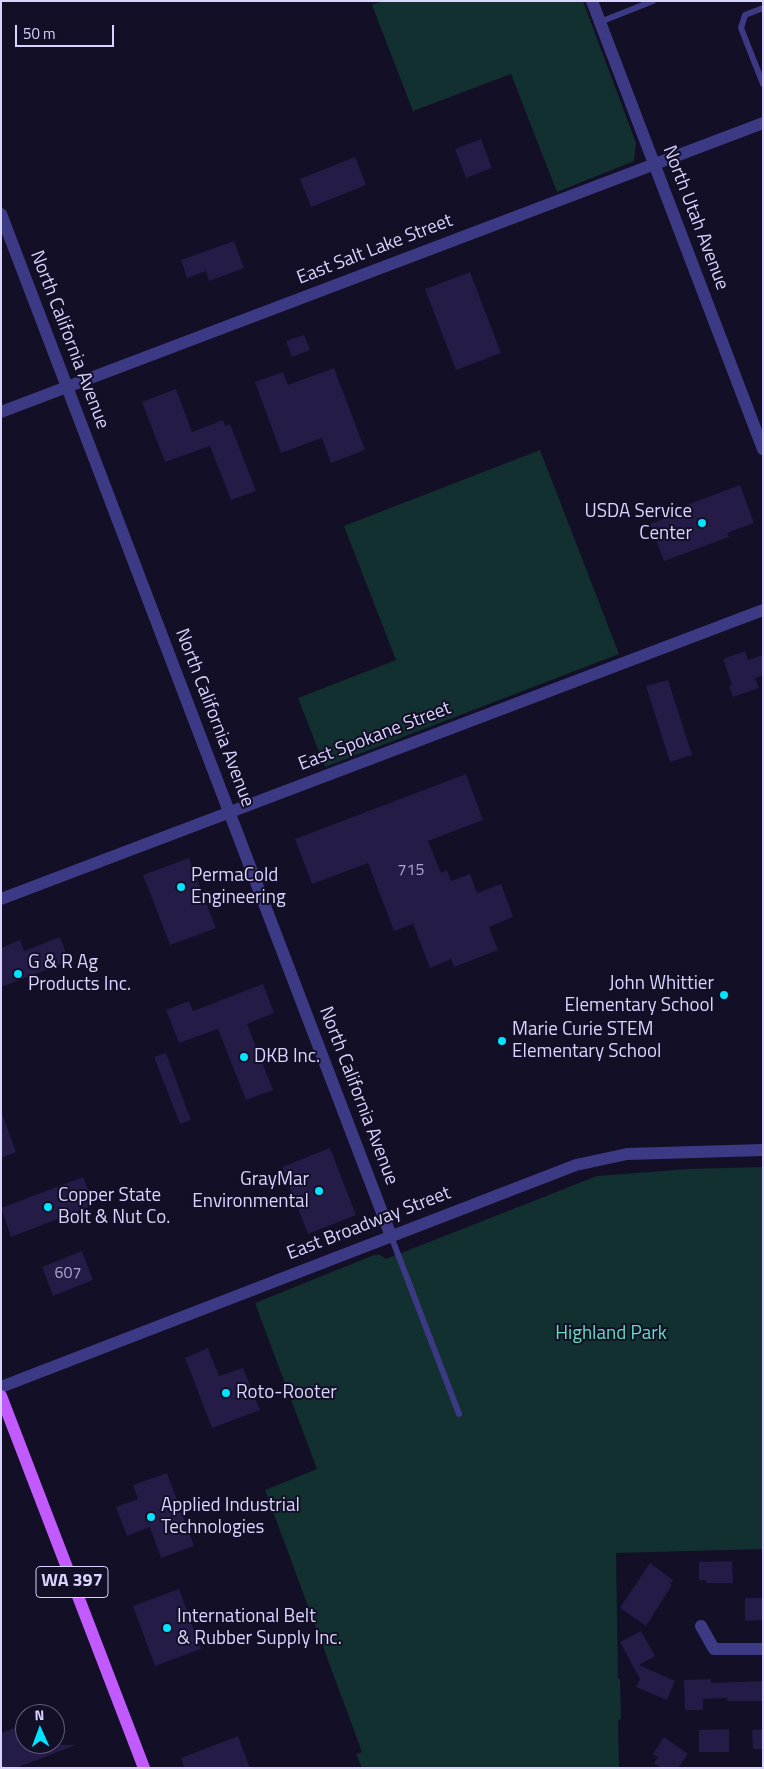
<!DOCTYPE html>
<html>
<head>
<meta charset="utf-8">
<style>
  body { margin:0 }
  #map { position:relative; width:764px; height:1769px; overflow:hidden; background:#130f26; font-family:"Titillium Web",sans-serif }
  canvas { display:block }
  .frame { position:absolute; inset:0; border:2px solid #d9d4ff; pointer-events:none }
  .north { position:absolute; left:15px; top:1704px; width:50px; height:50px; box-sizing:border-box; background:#130f26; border:1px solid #625e7d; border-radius:50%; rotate:358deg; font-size:14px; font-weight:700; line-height:20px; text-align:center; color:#d9d4ff }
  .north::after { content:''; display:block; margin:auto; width:18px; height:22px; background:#00e5ff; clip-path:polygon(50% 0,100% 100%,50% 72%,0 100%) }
  .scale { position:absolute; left:15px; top:25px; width:99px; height:22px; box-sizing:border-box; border:2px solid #d9d4ff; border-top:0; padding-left:6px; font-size:15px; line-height:18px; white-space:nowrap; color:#d9d4ff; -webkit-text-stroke:4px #130f26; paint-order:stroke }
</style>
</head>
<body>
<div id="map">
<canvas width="764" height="1769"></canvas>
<div class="frame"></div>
<div class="north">N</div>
<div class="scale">50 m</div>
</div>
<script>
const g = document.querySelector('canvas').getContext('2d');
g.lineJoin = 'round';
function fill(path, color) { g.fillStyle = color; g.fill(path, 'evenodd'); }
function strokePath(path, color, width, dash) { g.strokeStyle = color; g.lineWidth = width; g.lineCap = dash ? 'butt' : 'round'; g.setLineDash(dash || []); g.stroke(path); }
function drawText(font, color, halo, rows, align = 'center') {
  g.font = font + ' "Titillium Web",sans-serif'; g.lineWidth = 4; g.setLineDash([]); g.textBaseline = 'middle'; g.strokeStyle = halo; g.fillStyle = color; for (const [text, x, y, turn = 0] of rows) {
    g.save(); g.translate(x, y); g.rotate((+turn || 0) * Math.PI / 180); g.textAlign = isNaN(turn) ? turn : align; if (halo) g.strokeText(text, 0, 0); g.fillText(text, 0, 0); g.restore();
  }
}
fill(new Path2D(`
  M383,1H583L636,143L634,161L557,192L511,74L413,111L372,5Z
  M540,450L619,654L325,767L298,698L396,660L344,526Z
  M763,1167V1549L616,1553L618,1679H620L621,1719L618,1720L619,1768H362L356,1754L362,1752L265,1490L317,1469L255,1303L374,1255H380L386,1259L597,1176L688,1169Z`), '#12302f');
fill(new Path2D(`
  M481,139L492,168L466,178L455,149Z
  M355,157L366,185L311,207L300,179Z
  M234,241L244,268L209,281L206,271L187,278L181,260Z
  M470,272L501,353L456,370L425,289Z
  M304,335L310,350L292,357L286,341Z
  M334,368L365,450L331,463L322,438L281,453L255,382L283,372L288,385Z
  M176,389L192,432L223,420L225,426L230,424L256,491L231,500L210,446L165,462L142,402Z
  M740,485L754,523L727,533L729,537L664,561L650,524L681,512L679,508Z
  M745,651L748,660L763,655V675L755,678L759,688L733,697L729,686L732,685L723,659Z
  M668,680L692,755L670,762L646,686Z
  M466,774L483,820L428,841L441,873L447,870L451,881L470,874L477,893L501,884L513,917L489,927L498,950L454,967L451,959L430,968L413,924L394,931L368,863L312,884L295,839Z
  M189,858L216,928L170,945L143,875Z
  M60,937L69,961L1,987V948L20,940L24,951Z
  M263,984L274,1013L247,1024L273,1090L246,1100L218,1029L179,1043L166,1010L189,1001L193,1011Z
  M166,1053L191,1120L180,1124L154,1057Z
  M2,1114L16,1152L1,1158V1115Z
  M330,1148L356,1215L308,1234L282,1167Z
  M83,1177L94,1205L11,1237L1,1208Z
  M82,1251L93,1280L53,1296L42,1267Z
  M208,1348L219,1376L243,1368L260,1410L212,1428L185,1358Z
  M167,1473L194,1546L161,1558L150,1527L127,1536L116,1507L138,1499L133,1485Z
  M732,1561L733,1583H706V1580H699V1562Z
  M650,1563L673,1580L670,1584L672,1585L646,1626L620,1608Z
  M179,1589L201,1649L155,1666L133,1606Z
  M745,1598H763V1620L745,1621Z
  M641,1631L655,1656L639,1665L675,1681L667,1700L636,1687L640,1679L620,1642Z
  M711,1679V1683L763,1681V1701H727V1698L703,1699V1710H685L684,1680Z
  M25,1724V1744L76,1745L16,1768H1V1733Z
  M729,1729V1752H699V1730Z
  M763,1729V1749H753L752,1730Z
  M238,1736L250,1768H184L181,1758Z
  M664,1737L688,1754L678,1768H661L654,1763L658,1757L653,1754Z`), '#241b47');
strokePath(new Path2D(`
  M763,8L745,15L741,28L763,84
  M600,22L653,1
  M391,1236L459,1414`), '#3d3a85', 6);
strokePath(new Path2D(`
  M592,1L763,449
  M1,214L391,1236
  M1,412L763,123
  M1,899L763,610
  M1,1387L576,1165L627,1154L763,1150
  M701,1626L714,1649H763`), '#3d3a85', 12);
strokePath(new Path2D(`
  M1,1396L144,1768`), '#c25bff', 12);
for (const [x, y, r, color] of [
  [702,523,5,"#00e5ff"],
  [181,887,5,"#00e5ff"],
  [18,974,5,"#00e5ff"],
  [724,995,5,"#00e5ff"],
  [502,1041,5,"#00e5ff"],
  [244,1057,5,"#00e5ff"],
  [319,1191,5,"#00e5ff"],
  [48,1207,5,"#00e5ff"],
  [226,1393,5,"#00e5ff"],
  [151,1517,5,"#00e5ff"],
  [167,1628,5,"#00e5ff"]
]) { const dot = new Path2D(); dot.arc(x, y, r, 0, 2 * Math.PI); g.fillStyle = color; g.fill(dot); strokePath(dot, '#130f26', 2); }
drawText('16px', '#aca6d1', null, [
  ["715",411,871],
  ["607",68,1274]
]);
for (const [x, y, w] of [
  [72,1582,72]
]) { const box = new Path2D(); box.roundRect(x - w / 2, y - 15.5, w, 31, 4); g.fillStyle = '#130f26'; g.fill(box); strokePath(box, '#d9d4ff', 1); }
drawText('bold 18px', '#d9d4ff', null, [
  ["WA 397",72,1582]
]);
drawText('19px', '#d9d4ff', '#130f26', [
  ["North Utah Avenue",695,218,69],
  ["East Salt Lake Street",375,250,-21],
  ["North California Avenue",69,340,69],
  ["North California Avenue",214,718,69],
  ["East Spokane Street",375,737,-21],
  ["North California Avenue",358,1096,69],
  ["East Broadway Street",369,1224,-21]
]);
drawText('19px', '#d9d4ff', '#130f26', [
  ["USDA Service",692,512,"right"],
  ["Center",692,534,"right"],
  ["PermaCold",191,876],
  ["Engineering",191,898],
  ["G & R Ag",28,963],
  ["Products Inc.",28,985],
  ["John Whittier",714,984,"right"],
  ["Elementary School",714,1006,"right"],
  ["Marie Curie STEM",512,1030],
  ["Elementary School",512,1052],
  ["DKB Inc.",254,1057],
  ["GrayMar",309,1180,"right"],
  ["Environmental",309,1202,"right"],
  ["Copper State",58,1196],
  ["Bolt & Nut Co.",58,1218],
  ["Roto-Rooter",236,1393],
  ["Applied Industrial",161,1506],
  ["Technologies",161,1528],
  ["International Belt",177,1617],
  ["& Rubber Supply Inc.",177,1639]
], 'left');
drawText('19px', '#5fe0c0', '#130f26', [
  ["Highland Park",611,1334]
]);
</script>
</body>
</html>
